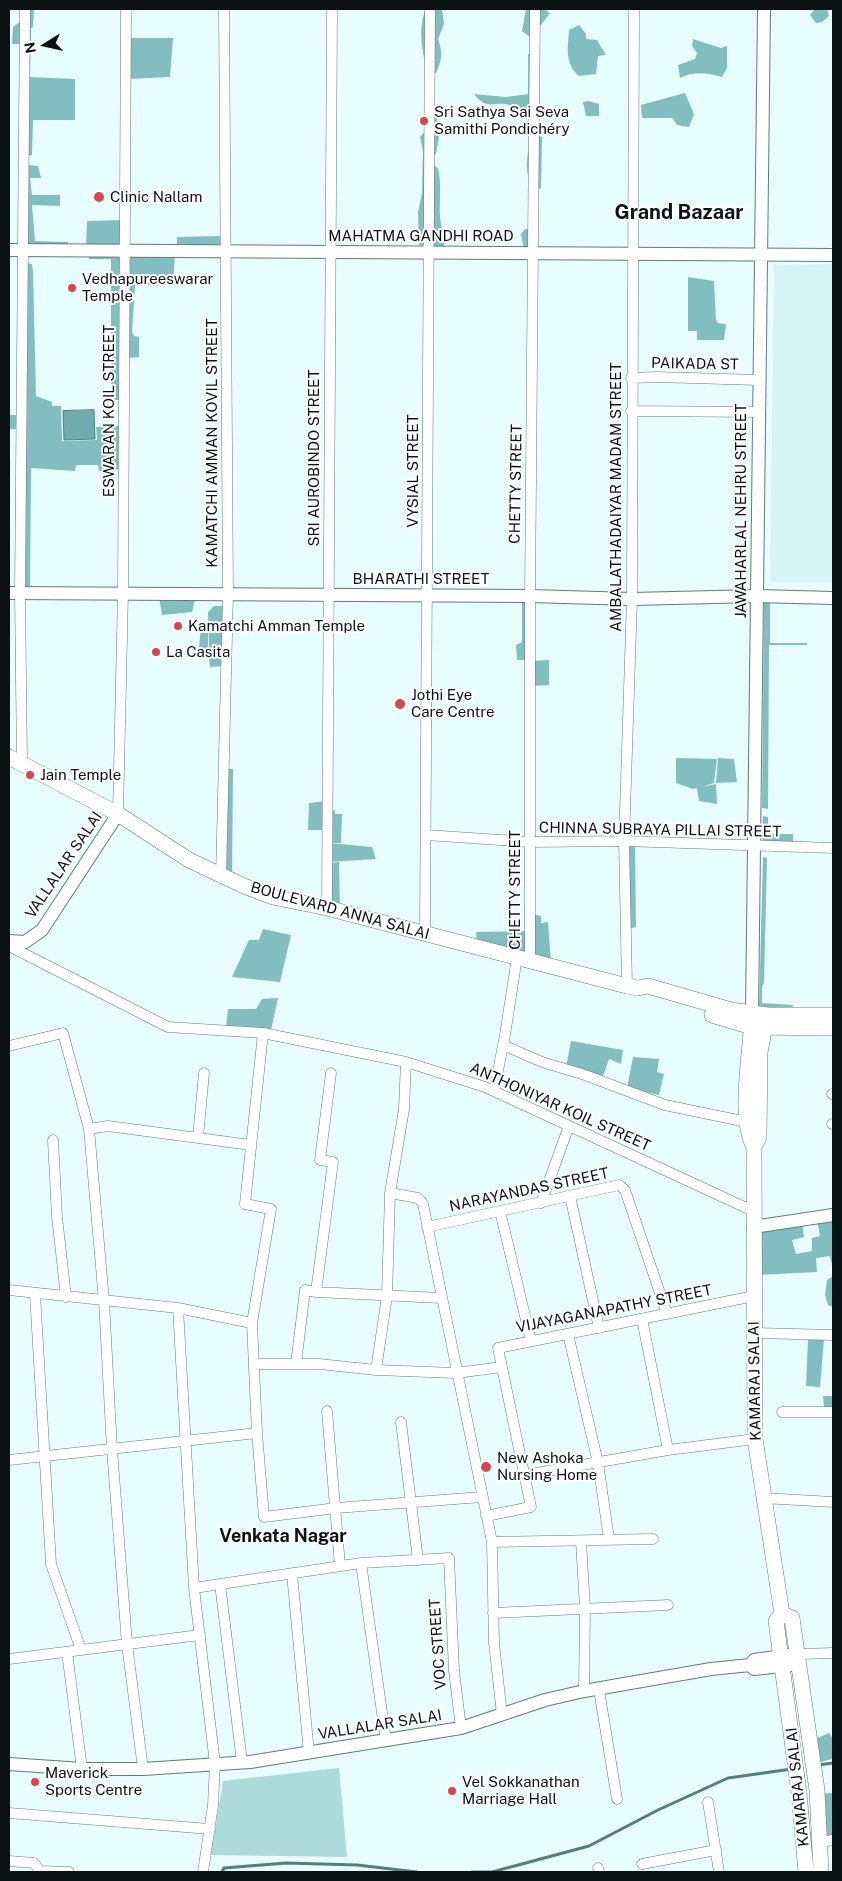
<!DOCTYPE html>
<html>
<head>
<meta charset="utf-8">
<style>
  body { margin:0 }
  #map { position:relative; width:842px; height:1881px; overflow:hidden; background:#e8fdfe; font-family:"Public Sans",sans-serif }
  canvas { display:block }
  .frame { position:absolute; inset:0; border:10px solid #0a1112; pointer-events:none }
  .north { position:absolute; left:20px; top:20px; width:50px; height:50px; -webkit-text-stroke:4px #fff; paint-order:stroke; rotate:260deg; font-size:14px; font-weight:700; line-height:20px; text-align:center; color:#0a1112 }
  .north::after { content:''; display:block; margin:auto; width:18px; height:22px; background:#0a1112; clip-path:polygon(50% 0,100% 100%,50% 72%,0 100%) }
</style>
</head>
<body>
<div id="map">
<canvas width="842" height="1881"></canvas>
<div class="frame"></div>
<div class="north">N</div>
</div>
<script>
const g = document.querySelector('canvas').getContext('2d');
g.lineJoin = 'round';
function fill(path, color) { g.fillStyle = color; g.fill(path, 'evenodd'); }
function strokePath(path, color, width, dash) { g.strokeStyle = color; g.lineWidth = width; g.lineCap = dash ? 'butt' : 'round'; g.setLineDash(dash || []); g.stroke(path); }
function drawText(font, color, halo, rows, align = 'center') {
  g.font = font + ' "Public Sans",sans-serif'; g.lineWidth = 4; g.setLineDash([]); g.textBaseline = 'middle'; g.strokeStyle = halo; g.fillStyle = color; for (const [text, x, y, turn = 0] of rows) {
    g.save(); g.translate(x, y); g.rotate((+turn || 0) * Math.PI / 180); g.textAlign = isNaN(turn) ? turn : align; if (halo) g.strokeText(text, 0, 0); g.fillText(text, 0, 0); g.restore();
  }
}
fill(new Path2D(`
  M833,264V582H770L774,265Z`), '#d5f4f5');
fill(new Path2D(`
  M339,1768L347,1857L211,1855L223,1781Z`), '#addbdc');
fill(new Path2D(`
  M20,9H22L20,44H12L13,27L20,22Z
  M27,9H34L33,27L31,28L30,77L75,79V120H33L32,155L28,156V165L38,166L41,178H30L32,195H60V206L32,205L35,241L68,242V249L25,248Z
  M426,9H442L444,24L438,39C443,52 442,60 436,73H427C423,52 417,29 426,9Z
  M526,9H544L550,13L531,38L522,31Z
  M815,9H827L829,16L822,22L816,23L810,15Z
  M579,25L586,34V39L597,40L606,55L598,56L596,74L579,76C564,63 568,47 569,30Z
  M128,38H173L170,77L128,79Z
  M693,39L721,48L727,46V68L722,77C707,73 694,71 680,78L678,65L695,59L697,53L692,46Z
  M528,54H534C547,72 536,97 528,115C523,112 517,107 510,105C494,100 488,112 474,94L506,97L528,94Z
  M685,93L694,114L689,127L677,125L672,118H642L641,105Z
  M588,101L599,104V116H586L583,102Z
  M436,106L439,138L436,154L429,159L433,165L438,168C442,185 439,201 440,217C441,229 446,237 444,249L419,245L418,212L422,193L423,151L420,137L426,130L433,107Z
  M534,134L542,137L541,189L532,186C523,168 527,152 534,134Z
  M124,220V250L86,249L87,221Z
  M525,229L531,230L532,253L524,249L521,234Z
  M224,236V250H177V237Z
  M88,252H123L122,400H111V259H89Z
  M126,252L175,253L173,285H135L132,332L134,336L139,337V357L126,358L125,286L131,285H127Z
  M26,263L32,264L33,272L36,396L52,402V406H61L62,441L97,440L96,427L122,426L121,469L99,471L98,465H76L75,471L31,468L30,589L24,590Z
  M688,277L714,281L716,319L718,323L726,324L724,340H697V331H688Z
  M9,415H19L20,429H9Z
  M196,595L192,612L162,615L159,597Z
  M522,597H529L528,660H517L516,645L522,642Z
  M764,603H770V643H807V645H769L768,809L762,808Z
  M214,606H226L225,650H209L208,612Z
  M201,628H208V652L225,651L224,666L210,667L208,652V655L198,656Z
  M549,660V685L531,686V661Z
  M676,758L717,759L714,783L702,787L716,784L717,804L699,801L697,788L693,789L676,783Z
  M718,758L734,759L737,782L716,783Z
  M226,768L233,769L232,880L222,876Z
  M326,801V830H308L309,803Z
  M335,810V814H342L341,843H329L372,847L376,859L329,862V811Z
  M763,816L768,817V834H793V842L762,841Z
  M625,843L635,844L636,927L628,929Z
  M763,857L767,858L764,983L762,986V1003L793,1005L792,1010H759Z
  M339,862L340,909L328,907L329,863Z
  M531,914L541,916V923L548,922L551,963L531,960Z
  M263,929L291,935L280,982L232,977L249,940H259Z
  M529,931V960L477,946L476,932Z
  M278,998L271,1030L226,1027L228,1009H256L262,999Z
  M571,1041L623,1050L621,1064L609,1059L602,1079L566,1067Z
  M633,1057L659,1059L657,1072L664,1074L659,1095L627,1088Z
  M833,1217V1270L830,1256L816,1258L817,1272L757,1275L756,1230L802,1223L804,1237L792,1240L796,1254L812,1251V1238L820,1236L817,1220Z
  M833,1276V1307L828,1305L825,1295L827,1280Z
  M808,1338L824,1339L820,1387L806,1386Z
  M823,1396H833V1408L824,1407Z
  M829,1733L833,1739V1759L819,1762L815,1739Z
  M833,1793V1837L824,1838L820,1794Z`), '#82bdc0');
const water = new Path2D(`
  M94,410L95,439L64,440L63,411Z`);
fill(water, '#70acae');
strokePath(water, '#517e7f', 1);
strokePath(new Path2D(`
  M818,1765L833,1763
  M222,1872L224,1868L286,1863L357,1865L417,1872
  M472,1872H492L589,1846L658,1810L728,1778L792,1769`), '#517e7f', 3);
const minor = new Path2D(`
  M631,378L658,377L758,380
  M631,411L758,412
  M22,764L20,593L25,9
  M118,814L123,593L126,9
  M426,835L530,842L624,841L833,848
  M221,877L228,594L224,9
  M327,908L332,9
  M425,934L430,9
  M9,946L168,1027L263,1033L406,1062L485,1087L753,1211
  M530,960V596L535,9
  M627,986L624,841L632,599L634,9
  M263,1033L245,1204L271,1209L252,1323L257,1433L264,1517L336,1508L482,1497
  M503,1045L542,1062L585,1075L665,1105L747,1122
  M9,1046L63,1033L89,1129L104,1301L112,1449L127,1644L143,1769
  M494,1091L505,1035L517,957
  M832,1094H833
  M832,1124H833
  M89,1129L108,1126L251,1145
  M198,1137L204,1073
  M53,1140L57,1217L66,1297
  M390,1193L418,1198L423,1204L492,1542L494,1643L502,1715
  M570,1196L599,1328
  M541,1203L569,1126
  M500,1211L531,1341
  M427,1227L619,1185L625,1190L667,1314
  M9,1290L178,1308L252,1323
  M316,1292L441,1298
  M35,1294L51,1564L81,1650
  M178,1308L194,1588L215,1764L213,1805L203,1872
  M642,1319L668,1450
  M755,1333L833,1335
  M568,1334L598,1463L609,1539
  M254,1364H319L376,1370L456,1373L502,1367
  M296,1364L305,1290L316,1292L333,1162L320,1160L331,1073
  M376,1370L387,1296L390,1193L404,1109L406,1062
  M327,1411L340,1566
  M782,1412H833
  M401,1422L418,1560
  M9,1460L257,1433
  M525,1475L668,1450L755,1439
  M762,1498L833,1502
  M486,1516L531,1507L498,1348L754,1296
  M581,1541L585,1608L584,1691
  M492,1542L653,1539
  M361,1563L386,1741
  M292,1574L309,1753
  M220,1584L242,1762
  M194,1588L361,1563L449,1558L454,1671L461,1728
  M493,1613L668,1605
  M67,1652L82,1769
  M798,1654L833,1653
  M9,1659L200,1635
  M599,1690L617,1799
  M708,1802L719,1872
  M9,1813L210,1829
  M820,1842L833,1840
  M9,1861L34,1863L40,1871L69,1872
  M642,1864L716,1850
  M598,1868L599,1872`);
const tertiary = new Path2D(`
  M9,250L833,255
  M9,593L530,596L632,599L757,596L833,598
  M9,941L25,942L42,930L118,814
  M752,1013L764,9
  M753,1227L833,1215
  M750,1665L754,1669L799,1664
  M9,1764L82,1769H143L250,1762L461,1728L545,1700L584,1691L711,1669L750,1665L754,1660L790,1655`);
const secondary = new Path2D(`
  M9,757L118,814L189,860L244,886L273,897L327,908L627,986L638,988L648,986L731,1010L767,1015H833
  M752,1013C752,1049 737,1116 754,1147L755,1439L782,1614L776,1621L799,1793L806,1872
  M712,1015L752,1027L833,1028
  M754,1147L759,1137L760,1052L766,1020
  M782,1614L792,1618L795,1639L817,1790L821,1872`);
strokePath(minor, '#657879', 11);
strokePath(tertiary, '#657879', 14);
strokePath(secondary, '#657879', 16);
strokePath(minor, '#fff', 10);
strokePath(tertiary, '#fff', 12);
strokePath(secondary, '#fff', 15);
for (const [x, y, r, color] of [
  [424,121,5,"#d64553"],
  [99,197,6,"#d64553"],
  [72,288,5,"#d64553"],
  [178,626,5,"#d64553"],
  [156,652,5,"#d64553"],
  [400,704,6,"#d64553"],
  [30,775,5,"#d64553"],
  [486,1467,6,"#d64553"],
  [35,1782,5,"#d64553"],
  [452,1791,5,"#d64553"]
]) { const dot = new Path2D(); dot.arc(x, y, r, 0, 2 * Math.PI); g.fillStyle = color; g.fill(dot); strokePath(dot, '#fff', 2); }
drawText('15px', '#0a1112', '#fff', [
  ["Sri Sathya Sai Seva",434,112],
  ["Samithi Pondichéry",434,129],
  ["Clinic Nallam",110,197],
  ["Vedhapureeswarar",82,279],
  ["Temple",82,296],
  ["Kamatchi Amman Temple",188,626],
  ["La Casita",166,652],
  ["Jothi Eye",411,695],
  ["Care Centre",411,712],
  ["Jain Temple",40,775],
  ["New Ashoka",497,1458],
  ["Nursing Home",497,1475],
  ["Maverick",45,1773],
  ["Sports Centre",45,1790],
  ["Vel Sokkanathan",462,1782],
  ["Marriage Hall",462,1799]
], 'left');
drawText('15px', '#0a1112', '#fff', [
  ["MAHATMA GANDHI ROAD",421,236],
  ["PAIKADA ST",695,364,1],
  ["ESWARAN KOIL STREET",109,411,-90],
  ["KAMATCHI AMMAN KOVIL STREET",212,443,-90],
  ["SRI AUROBINDO STREET",314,458,-90],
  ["VYSIAL STREET",413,471,-90],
  ["CHETTY STREET",516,484,-89],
  ["AMBALATHADAIYAR MADAM STREET",616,497,-90],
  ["JAWAHARLAL NEHRU STREET",741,511,-90],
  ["BHARATHI STREET",421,579],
  ["CHINNA SUBRAYA PILLAI STREET",660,830,1],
  ["VALLALAR SALAI",64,865,-56],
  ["CHETTY STREET",515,890,-90],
  ["BOULEVARD ANNA SALAI",340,911,15],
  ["ANTHONIYAR KOIL STREET",560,1107,24],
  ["NARAYANDAS STREET",529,1190,-12],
  ["VIJAYAGANAPATHY STREET",614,1309,-11],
  ["KAMARAJ SALAI",755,1381,-91],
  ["VOC STREET",438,1644,-94],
  ["VALLALAR SALAI",380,1725,-9],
  ["KAMARAJ SALAI",798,1787,-96]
]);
drawText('bold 18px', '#0a1112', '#fff', [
  ["Venkata Nagar",283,1536]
]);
drawText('bold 20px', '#0a1112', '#fff', [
  ["Grand Bazaar",679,213]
]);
</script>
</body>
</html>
